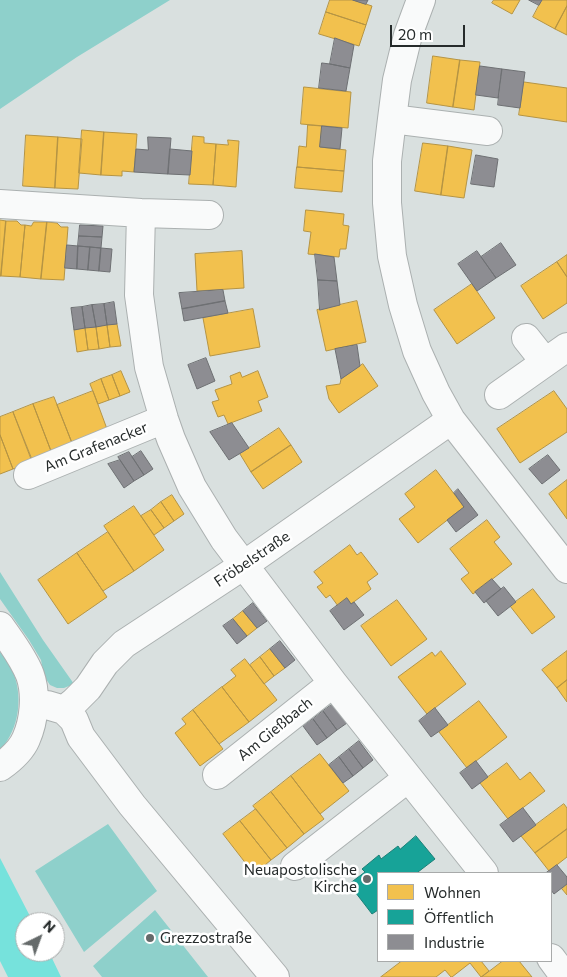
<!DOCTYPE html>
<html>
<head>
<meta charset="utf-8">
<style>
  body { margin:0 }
  #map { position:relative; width:567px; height:977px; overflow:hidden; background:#d9e0df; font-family:Commissioner,sans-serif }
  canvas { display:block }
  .legend { position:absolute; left:377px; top:872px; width:175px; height:90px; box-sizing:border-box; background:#fff; border:1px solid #a8aaaa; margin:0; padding:6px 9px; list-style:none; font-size:15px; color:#262b2b }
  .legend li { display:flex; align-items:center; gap:10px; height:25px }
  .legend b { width:25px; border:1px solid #a8aaaa }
  .north { position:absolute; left:15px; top:912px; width:50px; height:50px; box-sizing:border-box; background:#fff; border:1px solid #a8aaaa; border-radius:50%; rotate:42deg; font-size:14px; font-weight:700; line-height:20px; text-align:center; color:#262b2b }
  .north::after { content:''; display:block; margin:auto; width:18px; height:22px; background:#656a6a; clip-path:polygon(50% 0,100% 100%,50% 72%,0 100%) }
  .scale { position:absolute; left:390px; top:25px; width:75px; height:22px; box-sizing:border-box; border:2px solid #262b2b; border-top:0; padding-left:6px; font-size:15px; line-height:18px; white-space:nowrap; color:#262b2b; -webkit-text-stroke:4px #fff; paint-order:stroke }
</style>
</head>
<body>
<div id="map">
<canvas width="567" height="977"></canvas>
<ul class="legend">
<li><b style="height:14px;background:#f2c14e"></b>Wohnen</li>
<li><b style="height:14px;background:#17a398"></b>Öffentlich</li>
<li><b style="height:14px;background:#8d8d92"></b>Industrie</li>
</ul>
<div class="north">N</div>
<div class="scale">20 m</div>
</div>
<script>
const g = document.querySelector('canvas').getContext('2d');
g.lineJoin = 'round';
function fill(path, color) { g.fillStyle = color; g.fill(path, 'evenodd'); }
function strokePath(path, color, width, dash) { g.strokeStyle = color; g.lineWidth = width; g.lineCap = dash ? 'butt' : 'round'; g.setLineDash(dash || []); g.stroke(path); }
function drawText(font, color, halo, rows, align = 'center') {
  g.font = font + ' Commissioner,sans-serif'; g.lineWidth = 5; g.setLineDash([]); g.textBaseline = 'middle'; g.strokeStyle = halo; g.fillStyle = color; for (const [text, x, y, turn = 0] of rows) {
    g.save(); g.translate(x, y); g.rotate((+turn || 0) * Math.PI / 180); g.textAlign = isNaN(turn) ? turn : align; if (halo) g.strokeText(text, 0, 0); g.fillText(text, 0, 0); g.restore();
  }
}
fill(new Path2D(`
  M0,0H170L77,57L0,109Z
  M0,572L43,640L74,684L64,688H57L50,685L44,676L41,660L29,640L0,599Z
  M0,652C4,657 8,662 11,668C24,693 20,729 0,750Z
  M108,824L157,891L84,952L35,871Z
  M155,910L208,977H102L93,966Z`), '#8ed0cb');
fill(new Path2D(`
  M0,858L33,922H25V952H49L61,977H8L0,961Z`), '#76e2dc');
const homes = new Path2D(`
  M330,0H353L372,6L366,25L326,12Z
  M494,0H520L512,14L492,3Z
  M542,0H567V6L555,29L533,17Z
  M567,6V35L555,29Z
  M326,12L366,25L359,46L319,34Z
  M433,56L460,60L453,107L427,103Z
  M460,60L480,62L474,110L453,107Z
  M524,82L567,88V122L519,115Z
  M304,87L351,92L348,128L301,124Z
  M308,125L322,126L320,147L346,150L344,171L297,167L299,146L306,147Z
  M82,130L104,132L101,175L79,173Z
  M104,132L137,134L134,172L122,171V176L101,175Z
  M26,135L58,137L55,188L23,186Z
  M193,136L204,137V143L216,144L213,185L189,184Z
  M58,137L82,139L78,189L55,188Z
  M228,140L239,141L236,187L213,185L216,144L228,145Z
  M423,143L448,146L441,195L415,191Z
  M448,146L472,150L464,198L441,195Z
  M297,167L344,171L342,192L295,188Z
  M306,210L344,214L343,225L349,226L346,249H340L339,257L308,254L311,232L304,231Z
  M0,220L6,221L1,276H0Z
  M6,221H17L21,225H25L20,277L1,276Z
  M34,222H47L41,279L20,277L25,225L31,226Z
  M47,222L57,223L61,227H68L64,280L41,279Z
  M242,251L244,288L197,291L195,254Z
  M567,255V277L557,262Z
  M557,262L567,277V303L543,319L521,286Z
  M472,284L495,318L457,344L434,310Z
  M357,301L366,342L326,351L317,310Z
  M253,309L260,347L210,356L203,318Z
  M117,324L121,346L110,347L107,325Z
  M107,325L110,347L99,349L96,327Z
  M96,327L99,349L88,350L85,328Z
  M85,328L88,350L77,352L74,330Z
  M363,364L378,386L339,413L329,399L326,386L340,384L341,379Z
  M121,371L130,392L120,396L112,375Z
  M258,371L268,397L258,401L262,411L228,424L224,415L218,417L212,402L219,400L215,390L232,384L230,376L240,372L242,377Z
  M112,375L120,396L109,400L101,379Z
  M101,379L109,400L98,404L90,384Z
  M93,391L107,429L72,443L57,405Z
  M554,391L567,409V432L520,463L497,429Z
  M54,397L72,443L51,451L33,404Z
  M33,404L51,451L31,459L13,412Z
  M13,412L33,462L13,469L0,435V417Z
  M279,428L291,445L251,472L240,454Z
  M0,435L13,469L0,474Z
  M291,445L302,462L263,489L251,472Z
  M436,470L464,507L418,543L399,519L415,507L405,494Z
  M567,480V519L549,494Z
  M172,495L184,514L174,521L161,502Z
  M161,502L174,521L164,528L151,510Z
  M134,506L164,550L134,571L104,526Z
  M151,510L164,528L154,535L141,516Z
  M487,520L500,537L494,542L512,564L473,594L461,579L469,573L450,549Z
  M108,532L134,571L103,591L77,553Z
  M350,545L357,555L361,552L378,574L367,582L371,589L351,604L347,598L338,606L330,595L326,598L317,587L323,583L314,572Z
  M77,553L107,597L68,624L38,580Z
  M533,589L555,617L532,634L510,606Z
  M397,600L427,639L391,666L361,626Z
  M243,611L257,628L247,636L233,619Z
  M270,649L285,668L274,676L260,657Z
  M441,651L466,684L427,714L398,677L432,652L435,656Z
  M567,651V680L557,688L542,670Z
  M260,657L274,676L264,684L250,665Z
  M245,659L277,700L249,722L222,687L236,676L231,670Z
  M567,680V702L557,688Z
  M222,687L249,722L219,744L193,710Z
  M479,701L507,737L467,768L439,732Z
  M193,710L223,749L200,766L175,733L186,724L182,719Z
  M320,754L349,791L320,814L291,776Z
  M507,763L520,780L530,772L545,791L508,819L480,783Z
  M291,776L324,819L304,834L271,792Z
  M271,792L304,834L287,848L253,806Z
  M564,804L567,808V829L535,853L521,836Z
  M256,809L287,848L271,860L240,821Z
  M240,821L271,860L254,874L223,834Z
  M567,829V857L549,871L535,853Z
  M567,884V895L562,889Z
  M402,961H481L489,971L481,977L470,963L452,977H451L445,970L436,977H381Z
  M503,961H519L532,977H482Z`);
fill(homes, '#f2c14e');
strokePath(homes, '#b59444', 1);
const public = new Path2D(`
  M416,836L435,859L418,872L419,873H378V910L372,914L349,884L365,872L362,869L379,855L381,859L398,846L400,849Z`);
fill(public, '#17a398');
strokePath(public, '#1c7f77', 1);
const industry = new Path2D(`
  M353,0H368L366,4Z
  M529,0H542L539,5Z
  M335,38L354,45L350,68L330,64Z
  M322,63L330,64L350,68L346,91L319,88Z
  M480,66L502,69L498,98L476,95Z
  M502,69L525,72L520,108L498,105Z
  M322,126L342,128L340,149L320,147Z
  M148,137L171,138L168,174L134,172L136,149L148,150Z
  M170,149L192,151L190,175L168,174Z
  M476,155L498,159L494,187L471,184Z
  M80,225L103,226L102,237L79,236Z
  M79,236L102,237L101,248L78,246Z
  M501,243L516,265L496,278L481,257Z
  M67,245L78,246L77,269L65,268Z
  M78,246L90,247L88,270L77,269Z
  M90,247L101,248L99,271L88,270Z
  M101,248L112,249L110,272L99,271Z
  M477,251L496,278L477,291L458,264Z
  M315,254L334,257L337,281L318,280Z
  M318,280L337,281L340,305L320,310Z
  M223,290L225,301L182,309L179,293Z
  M225,301L228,313L184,321L182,309Z
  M114,302L117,324L107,325L104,304Z
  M104,304L107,325L96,327L92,305Z
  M92,305L96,327L85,328L82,307Z
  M82,307L85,328L74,330L71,308Z
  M357,345L360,366L341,379L335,349Z
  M206,358L215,381L197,389L188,365Z
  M232,423L249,448L229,460L210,432Z
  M141,451L153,469L144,475L132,457Z
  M129,452L144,475L134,481L118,457Z
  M548,455L560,470L542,484L529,469Z
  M120,460L134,481L124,488L108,464Z
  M458,489L478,515L456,532L447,520L464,507L454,493Z
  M492,579L501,589L484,603L475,592Z
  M504,587L516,602L498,616L486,601Z
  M347,598L351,604L354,602L364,615L344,630L330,611Z
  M253,603L267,621L257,628L243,611Z
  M233,619L247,636L237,644L223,626Z
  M280,641L295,660L285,668L270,649Z
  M333,704L347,723L337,730L323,711Z
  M435,708L448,725L431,737L419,721Z
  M323,711L337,730L327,738L313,719Z
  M313,719L327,738L317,745L303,726Z
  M359,741L373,760L363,768L349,749Z
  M349,749L363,768L353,776L339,757Z
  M339,757L353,776L343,783L329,765Z
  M476,761L488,777L472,789L460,773Z
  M523,808L536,825L513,842L500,825Z
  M557,865L567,877V884L554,894L551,890V873H546Z`);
fill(industry, '#8d8d92');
strokePath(industry, '#6e7073', 1);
const street = new Path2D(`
  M421,0L408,35L397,80L392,119L387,161V203L392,256L403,305L417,351L436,393L451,420L567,569
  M392,119L488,131
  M0,204L141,213L209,215
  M141,213L139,295L149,367L164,419L171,439L192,487L224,539L333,683L484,873
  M526,338L545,362
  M499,395L567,347
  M28,475L164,419
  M47,705L64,710L74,720L81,737L132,805L275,977
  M64,710L74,702L88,688L105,663L124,644L244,565L451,420
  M217,775L333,683
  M295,866L408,778
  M551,958L565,977`);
const secondary = new Path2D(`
  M0,626C11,642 23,657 30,675C37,695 34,721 26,739C21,751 10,760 0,767`);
strokePath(street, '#abb0b0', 30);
strokePath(secondary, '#abb0b0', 30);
strokePath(street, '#f9fafa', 28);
strokePath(secondary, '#f9fafa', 28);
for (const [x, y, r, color] of [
  [367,879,5,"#656a6a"],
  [150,938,5,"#656a6a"]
]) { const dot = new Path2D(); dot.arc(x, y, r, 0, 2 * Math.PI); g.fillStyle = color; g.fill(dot); strokePath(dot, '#fff', 2); }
drawText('15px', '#262b2b', '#fff', [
  ["Am Grafenacker",96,447,-22],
  ["Fröbelstraße",252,559,-34],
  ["Am Gießbach",275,729,-39]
]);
drawText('15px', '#262b2b', '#fff', [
  ["Neuapostolische",357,870],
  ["Kirche",357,887],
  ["Grezzostraße",160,938,"left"]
], 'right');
</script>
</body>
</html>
